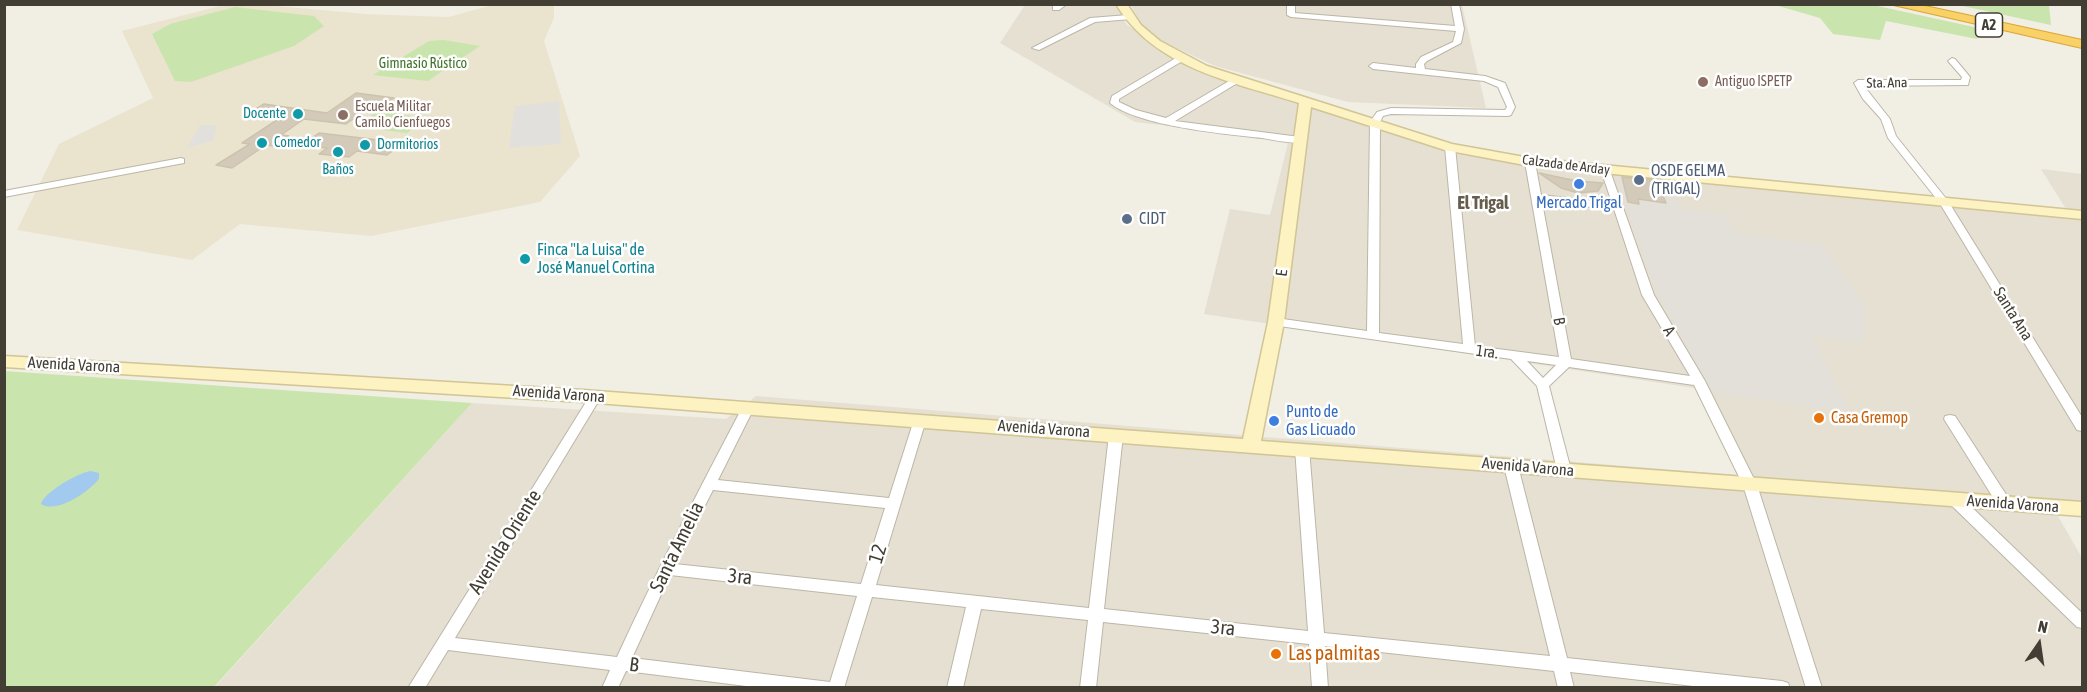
<!DOCTYPE html>
<html>
<head>
<meta charset="utf-8">
<style>
  body { margin:0 }
  #map { position:relative; width:2087px; height:692px; overflow:hidden; background:#f1eee4; font-family:"Asap Condensed",sans-serif }
  canvas { display:block }
  .frame { position:absolute; inset:0; border:6px solid #433e34; pointer-events:none }
  .north { position:absolute; left:2009px; top:614px; width:60px; height:60px; -webkit-text-stroke:4px #fff; paint-order:stroke; rotate:13deg; font-size:16px; font-weight:700; line-height:24px; text-align:center; color:#433e34 }
  .north::after { content:''; display:block; margin:auto; width:21px; height:27px; background:#433e34; clip-path:polygon(50% 0,100% 100%,50% 72%,0 100%) }
</style>
</head>
<body>
<div id="map">
<canvas width="2087" height="692"></canvas>
<div class="frame"></div>
<div class="north">N</div>
</div>
<script>
const g = document.querySelector('canvas').getContext('2d');
g.lineJoin = 'round';
function fill(path, color) { g.fillStyle = color; g.fill(path, 'evenodd'); }
function strokePath(path, color, width, dash) { g.strokeStyle = color; g.lineWidth = width; g.lineCap = dash ? 'butt' : 'round'; g.setLineDash(dash || []); g.stroke(path); }
function drawText(font, color, halo, rows, align = 'center') {
  g.font = font + ' "Asap Condensed",sans-serif'; g.lineWidth = 5; g.setLineDash([]); g.textBaseline = 'middle'; g.strokeStyle = halo; g.fillStyle = color; for (const [text, x, y, turn = 0] of rows) {
    g.save(); g.translate(x, y); g.rotate((+turn || 0) * Math.PI / 180); g.textAlign = isNaN(turn) ? turn : align; if (halo) g.strokeText(text, 0, 0); g.fillText(text, 0, 0); g.restore();
  }
}
fill(new Path2D(`
  M1025,5H1116L1127,25L1204,70L1476,155L2066,209L2041,169L2082,174V506L1801,481L2054,509L2082,558V687L214,688L472,403L726,419L756,396L1750,476L1707,390L1204,314L1230,209L1270,215L1289,139L1135,122L1000,43Z
  M1131,5H1462L1486,108L1348,102L1215,66L1145,33Z`), '#e5e0d2');
fill(new Path2D(`
  M1615,174L1670,181L1682,209L1727,215L1736,232L1822,246L1865,305L1864,343L1812,336L1850,412L1713,393L1656,292Z`), '#e3dfd9');
fill(new Path2D(`
  M224,5H265L366,14L449,17L492,5H554V18L544,41L580,156L540,202L371,236L240,224L192,260L17,230L59,144L153,98L122,31Z`), '#eae4ce');
fill(new Path2D(`
  M1775,5H1873L1983,29L1977,39L1886,21L1880,40L1833,34L1820,18Z
  M1958,5H2049L2051,25Z
  M235,7L314,16L324,26L294,46L191,82L175,81L152,34L170,24Z
  M444,40L480,46L428,81L373,75L429,41Z
  M388,104L408,107L378,129L357,126Z
  M404,115L428,118L407,133L382,130Z
  M4,371L472,403L214,687H5Z`), '#c9e5ad');
fill(new Path2D(`
  M559,101L561,144L509,148L515,106Z
  M200,125H217L213,141L187,148Z`), '#e2e0dc');
fill(new Path2D(`
  M91,471L99,473V479C88,492 57,514 41,504C43,493 79,472 91,471Z`), '#a1caee');
const building = new Path2D(`
  M356,93L394,98L377,109L369,108L346,124L304,119L281,135L289,136L273,146L266,145L232,168L216,165L250,144L242,143L283,116L251,112L264,104L327,113Z
  M319,133L396,142L390,146L398,147L387,155L357,151L349,157L319,154L327,148L301,145Z
  M1539,173L1577,181L1603,183L1598,191L1578,193L1561,188Z
  M1622,177L1656,180L1666,203L1638,199L1639,204L1628,202Z`);
fill(building, '#d3caba');
strokePath(building, '#cdc3ad', 1.5);
const street = new Path2D(`
  M1057,4H1067L1059,10H1053V6Z
  M1287,4H1295V13L1455,26L1451,4H1459L1464,29L1461,43L1427,61L1424,64L1425,69L1485,76L1505,83L1515,107L1511,115L1508,116L1391,114L1383,116L1380,122L1379,333L1463,344L1445,147L1450,144L1455,147L1475,346L1559,357L1525,162L1530,159L1535,162L1541,195L1612,203L1601,170L1606,167L1609,168L1654,295L1705,381L1757,485L1822,688H1806L1743,485L1694,385L1569,367L1549,386L1571,470L1569,473H1559L1557,470L1537,386L1511,359L1272,325L1270,322L1276,318L1367,331L1370,122L1377,112L1391,108L1505,110L1507,107L1498,87L1484,81L1373,69L1369,66L1373,63L1416,68V64L1421,57L1453,42L1456,31L1291,17L1287,15ZM1542,202L1614,209L1642,295L1690,376L1571,359ZM1527,361L1556,365L1543,378Z
  M1128,15H1131V19L1095,22L1039,50L1032,48L1090,18Z
  M1181,55L1185,58L1184,60L1119,99V102L1136,110L1166,118L1236,77L1240,80L1239,82L1175,121L1300,137L1303,138V142C1290,144 1275,140 1262,138C1224,134 1138,126 1110,103L1112,96Z
  M1952,58L1955,59L1970,77L1968,85L1864,86L1890,119L1896,136L1948,201L2082,417V431L2077,430L1939,202L1888,138L1881,119L1863,99L1854,83L1858,80H1961L1962,77L1948,61Z
  M181,158L184,159V163L4,197V191Z
  M595,393L601,397L455,638L617,657C656,572 699,490 742,408L748,404L754,408L718,480L889,498L914,420L915,417H925L926,420L876,585L1089,608L1109,435L1111,432H1121L1123,435L1104,609L1308,631L1295,448L1297,445H1307L1309,448L1324,633L1550,656L1504,466L1506,463H1516L1518,466L1567,658L1782,681L1788,683L1790,688H1711L1570,672L1574,688H1558L1554,671L1325,646L1328,688H1312L1309,644L1103,622L1096,688H1080L1088,620L981,609L963,688H947L966,607L872,597L844,688H762L626,671L618,688H602L610,670L448,650L425,688H408L591,394ZM713,490L885,508L861,584L675,564ZM670,575L857,596L830,682L632,658Z
  M1950,415L1955,416L2009,499L2011,503L2009,507L2004,508L1999,507L1944,419L1945,416Z
  M1955,495L1960,496L2082,613V628L2077,627L1950,504L1948,500L1950,496Z`);
const secondary = new Path2D(`
  M1116,4H1127L1141,25L1160,41L1207,66L1452,144L1530,158L2082,211V219L1530,166L1445,150L1311,107L1284,322L1261,441L2082,502V516L583,402L4,367V356L583,390L1243,439L1268,322L1299,103C1233,82 1154,68 1116,4Z`);
const highway = new Path2D(`
  M1889,4H1916L2082,40V48Z`);
strokePath(street, '#bcb6a7', 2);
strokePath(secondary, '#d1c495', 3);
strokePath(highway, '#d9a637', 2);
fill(street, '#fff');
fill(secondary, '#fdf2c2');
fill(highway, '#fad166');
for (const [x, y, r, color] of [
  [1703,82,6,"#8d6e63"],
  [298,114,6,"#0f9aa8"],
  [343,115,6,"#8d6e63"],
  [262,143,6,"#0f9aa8"],
  [365,145,6,"#0f9aa8"],
  [338,152,6,"#0f9aa8"],
  [1639,180,6,"#5c6f8a"],
  [1579,184,6,"#3f7fe0"],
  [1127,219,6,"#5c6f8a"],
  [525,259,6,"#0f9aa8"],
  [1819,418,6,"#e8710a"],
  [1274,421,6,"#3f7fe0"],
  [1276,654,6,"#e8710a"]
]) { const dot = new Path2D(); dot.arc(x, y, r, 0, 2 * Math.PI); g.fillStyle = color; g.fill(dot); strokePath(dot, '#fff', 2); }
drawText('14px', '#417329', '#fff', [
  ["Gimnasio Rústico",423,64]
]);
drawText('14px', '#785e54', '#fff', [
  ["Antiguo ISPETP",1715,82],
  ["Escuela Militar",355,107],
  ["Camilo Cienfuegos",355,123]
], 'left');
drawText('14px', '#433e34', '#fff', [
  ["Sta. Ana",1887,83,-1],
  ["Calzada de Arday",1566,165,7]
]);
drawText('14px', '#0d838f', '#fff', [
  ["Docente",286,114,"right"],
  ["Comedor",274,143],
  ["Dormitorios",377,145],
  ["Baños",338,170,"center"]
], 'left');
for (const [x, y, w] of [
  [1989,25,27]
]) { const box = new Path2D(); box.roundRect(x - w / 2, y - 12, w, 24, 4.5); g.fillStyle = '#fff'; g.fill(box); strokePath(box, '#433e34', 1.5); }
drawText('bold 15px', '#433e34', null, [
  ["A2",1989,25]
]);
drawText('16px', '#4e5e75', '#fff', [
  ["OSDE GELMA",1651,171],
  ["(TRIGAL)",1651,189],
  ["CIDT",1139,219]
], 'left');
drawText('16px', '#366cbe', '#fff', [
  ["Mercado Trigal",1579,203],
  ["Punto de",1286,412,"left"],
  ["Gas Licuado",1286,430,"left"]
]);
drawText('16px', '#0d838f', '#fff', [
  ["Finca \"La Luisa\" de",537,250],
  ["José Manuel Cortina",537,268]
], 'left');
drawText('16px', '#433e34', '#fff', [
  ["E",1282,273,-83],
  ["Santa Ana",2013,314,58],
  ["B",1559,321,80],
  ["A",1669,331,59],
  ["1ra.",1487,352,8],
  ["Avenida Varona",74,365,3],
  ["Avenida Varona",559,394,4],
  ["Avenida Varona",1044,429,4],
  ["Avenida Varona",1528,467,5],
  ["Avenida Varona",2013,504,4]
]);
drawText('16px', '#c56008', '#fff', [
  ["Casa Gremop",1831,418]
], 'left');
drawText('bold 18px', '#665d4c', '#fff', [
  ["El Trigal",1483,203]
]);
drawText('20px', '#433e34', '#fff', [
  ["Avenida Oriente",505,542,-58],
  ["Santa Amelia",677,547,-64],
  ["12",878,554,-73],
  ["3ra",740,577,6],
  ["3ra",1223,628,6],
  ["B",634,665,7]
]);
drawText('20px', '#c56008', '#fff', [
  ["Las palmitas",1288,654]
], 'left');
</script>
</body>
</html>
